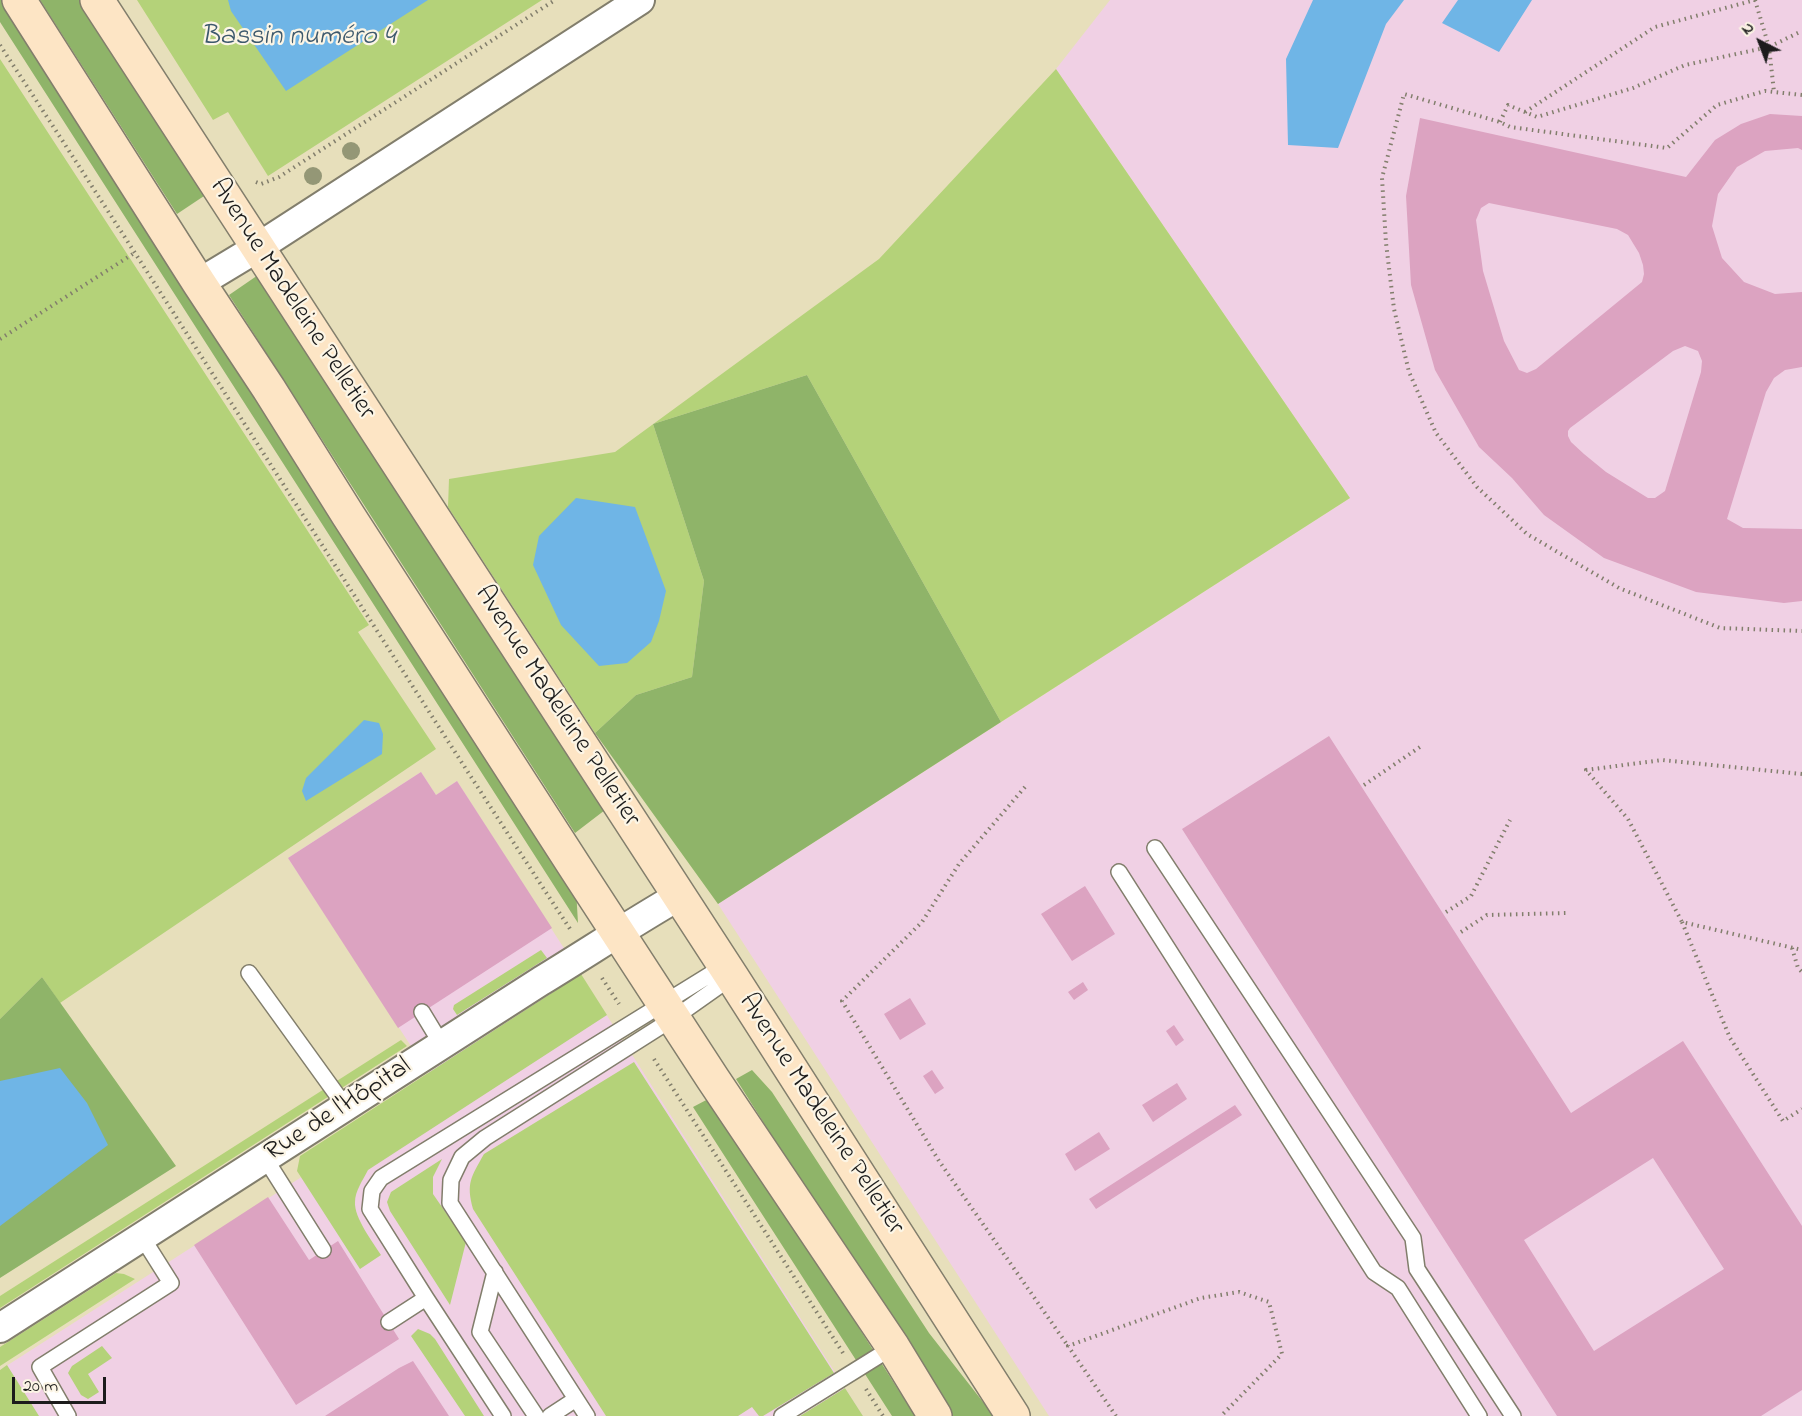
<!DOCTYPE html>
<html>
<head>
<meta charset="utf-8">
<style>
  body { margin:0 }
  #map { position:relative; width:1802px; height:1416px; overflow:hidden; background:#e7dfbb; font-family:"Indie Flower",sans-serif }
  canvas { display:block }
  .north { position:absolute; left:1730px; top:12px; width:60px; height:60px; -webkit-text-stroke:4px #fcf5e5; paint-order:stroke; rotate:318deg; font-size:16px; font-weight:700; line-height:24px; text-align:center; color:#1c1c1c }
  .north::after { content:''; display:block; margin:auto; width:21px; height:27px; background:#1c1c1c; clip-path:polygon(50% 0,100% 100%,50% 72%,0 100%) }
  .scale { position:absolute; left:12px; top:1377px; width:94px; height:27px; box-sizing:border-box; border:3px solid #1c1c1c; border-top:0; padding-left:8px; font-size:18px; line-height:21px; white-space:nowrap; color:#1c1c1c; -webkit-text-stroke:4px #fcf5e5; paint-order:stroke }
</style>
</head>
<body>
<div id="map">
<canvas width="1802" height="1416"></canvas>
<div class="north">N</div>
<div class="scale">20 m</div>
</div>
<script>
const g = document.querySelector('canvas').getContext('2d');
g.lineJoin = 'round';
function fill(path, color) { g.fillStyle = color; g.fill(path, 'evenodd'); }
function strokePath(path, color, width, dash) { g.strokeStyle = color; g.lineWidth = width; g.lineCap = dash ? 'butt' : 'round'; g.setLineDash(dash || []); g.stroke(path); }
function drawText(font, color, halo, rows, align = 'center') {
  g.font = font + ' "Indie Flower",sans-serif'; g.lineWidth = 4.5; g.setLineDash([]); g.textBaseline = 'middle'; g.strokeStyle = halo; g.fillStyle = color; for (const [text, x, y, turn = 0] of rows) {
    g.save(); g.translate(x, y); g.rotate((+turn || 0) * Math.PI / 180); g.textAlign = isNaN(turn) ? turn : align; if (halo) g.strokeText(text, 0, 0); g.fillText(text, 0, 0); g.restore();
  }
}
fill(new Path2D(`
  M1110,0H1802V1416H1049L718,904L1350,498L1056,69Z
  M421,772L436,795L457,781L863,1416H0V1370L439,1089L288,858Z`), '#f0d0e4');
fill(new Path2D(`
  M137,0H542L268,176L228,112L213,120Z
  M0,59L369,625L358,632L436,749L60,1003L42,977L0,1019Z
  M1056,69L1350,498L1001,722L807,375L653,424L704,581L692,677L636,695L595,733L448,507L449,479L615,452L879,259Z
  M541,950L547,958L457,1015L453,1009L454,1005Z
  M581,974L607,1015L368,1170C363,1180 355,1191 355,1202C354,1218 373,1242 381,1255L360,1269L297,1171L300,1156Z
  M401,1040L407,1046L0,1308V1296Z
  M634,1062L834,1373L763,1416H759L752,1407L738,1416H606L473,1209C466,1183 471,1177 484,1154Z
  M442,1159L433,1177V1194L466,1242L450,1305L390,1211L387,1202L391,1192Z
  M116,1273L124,1274L135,1279L0,1366V1347Z
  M418,1329L430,1334L435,1339L484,1416H465L411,1336Z
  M102,1346L112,1358L88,1374L99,1392L88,1399L81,1395L68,1373L72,1366Z
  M7,1365L39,1416H0V1370Z
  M845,1388L863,1416H800Z`), '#b4d279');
fill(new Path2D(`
  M0,0H4L576,889L578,923L0,22Z
  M40,0H83L207,194L177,214Z
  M261,273L605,810L575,833L229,295Z
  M807,375L1001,722L718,904L595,733L636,695L692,677L704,581L653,424Z
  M42,977L176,1166L0,1278V1019Z
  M752,1070L772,1092L929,1333L994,1416H949L736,1079Z
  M712,1097L915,1416H892L693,1107Z`), '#8fb469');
fill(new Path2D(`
  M228,0H428L286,91L231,11Z
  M1313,0H1404L1386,24L1338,148L1288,145L1286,59Z
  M1458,0H1532L1499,52L1442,23Z
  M576,498L635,507L666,591L659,621L651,642L627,663L599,666L561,625L533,565L539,536Z
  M364,720L379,723L383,734L382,754L306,801L302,791L306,778Z
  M60,1068L87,1103L108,1145L0,1226V1081Z`), '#6fb5e6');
fill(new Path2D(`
  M1770,114L1802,116V150L1798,148L1765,151L1737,167L1718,194L1712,226L1722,258L1744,282L1775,294L1802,292V367L1785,370L1774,378L1766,392L1727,519L1743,528L1802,529V601L1784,603L1696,592L1604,558L1544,515L1512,478L1479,447L1435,370L1411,285L1406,196L1420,118L1686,177L1715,140L1741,124ZM1489,203L1617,229L1628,235L1639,253L1643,265L1644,274L1642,282L1536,369L1527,373L1519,370L1504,341L1483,271L1476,220L1481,208ZM1685,346L1698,351L1702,361L1701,372L1665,491L1655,498H1648L1606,472L1584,454L1571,442L1568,436V431L1570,428L1673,351Z
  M1329,736L1571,1113L1683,1041L1802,1226V1390L1761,1416H1557L1182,829ZM1653,1158L1724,1269L1594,1351L1524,1240Z
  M421,772L436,795L457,781L552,928L398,1028L288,858Z
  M1085,886L1115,934L1072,961L1041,914Z
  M1083,982L1088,990L1074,1000L1068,992Z
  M910,998L926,1024L900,1040L884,1014Z
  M1174,1025L1184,1040L1176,1046L1166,1031Z
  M932,1070L944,1088L935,1094L923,1076Z
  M1177,1083L1187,1099L1153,1122L1142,1105Z
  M1235,1105L1242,1115L1096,1209L1089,1199Z
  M1099,1132L1110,1149L1075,1171L1065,1154Z
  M268,1197L309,1260L338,1241L399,1339L296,1405L194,1245Z
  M413,1361L449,1416H325L399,1368Z`), '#dca3c1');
const lane = new Path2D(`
  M1155,848L1413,1238L1417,1269L1513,1416
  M1119,872L1374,1272L1398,1288L1479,1416
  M249,973L345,1106
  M422,1012L442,1045
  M265,1158L323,1250
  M495,1272L480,1332L536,1416
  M389,1322L426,1298
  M68,1416L40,1367L171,1283L142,1237
  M503,1416L426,1298L370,1209L372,1191L381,1178L724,966
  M550,1416L576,1399
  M587,1416L450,1203L451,1180L462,1157L485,1138L674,1018L732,977
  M782,1416L893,1347`);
const street = new Path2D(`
  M199,283L257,248L640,0
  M0,1328L541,981C587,953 632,923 679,896`);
const secondary = new Path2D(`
  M19,0L199,283L269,389L348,515L575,867L713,1079L893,1347L935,1416
  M97,0L732,977L1013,1416`);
strokePath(lane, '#827e6c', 18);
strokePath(street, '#827e6c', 32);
strokePath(secondary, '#827e6c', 36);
strokePath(new Path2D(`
  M1755,0L1769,47L1774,92
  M0,45C192,338 378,636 570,929
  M1802,95L1765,91L1717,105L1667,148L1510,127L1500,122L1404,94L1382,178L1386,243L1394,309L1409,372L1436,433L1477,487L1527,534L1619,588L1720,628L1802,631
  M1525,112L1655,27L1755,0
  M1500,122L1508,105L1537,117L1633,88L1685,65L1769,47L1802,31
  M256,182L261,184L279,177L555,0
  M0,339L136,252
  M1802,774L1662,760L1586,770L1628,819L1682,922L1802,950
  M1364,785L1420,747
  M1025,787L959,864L922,922L842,1001L939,1161L1068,1346
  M1446,912L1471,896L1510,820
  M1682,922L1730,1038L1783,1121L1802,1109
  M1461,932L1487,915L1567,913
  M1792,948L1798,968L1802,972
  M602,978L619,1004
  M654,1059L843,1353
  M866,1389L883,1416
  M1116,1416L1068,1346L1201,1298L1239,1292L1269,1302L1282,1354L1221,1416`), '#827e6c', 4, [1.5, 4.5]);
strokePath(lane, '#fff', 15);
strokePath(street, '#fff', 28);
strokePath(secondary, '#fde5c5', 33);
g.fillStyle = '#949776';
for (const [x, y] of [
  [351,151],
  [313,176]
]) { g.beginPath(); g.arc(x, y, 9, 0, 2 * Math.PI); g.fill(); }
drawText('27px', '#1c1c1c', '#fcf5e5', [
  ["Avenue Madeleine Pelletier",291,300,57],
  ["Avenue Madeleine Pelletier",556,707,57],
  ["Rue de l'Hôpital",339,1111,-33],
  ["Avenue Madeleine Pelletier",820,1115,57]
]);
drawText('italic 28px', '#3d596d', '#fcf5e5', [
  ["Bassin numéro 4",298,38]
]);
</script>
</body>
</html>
